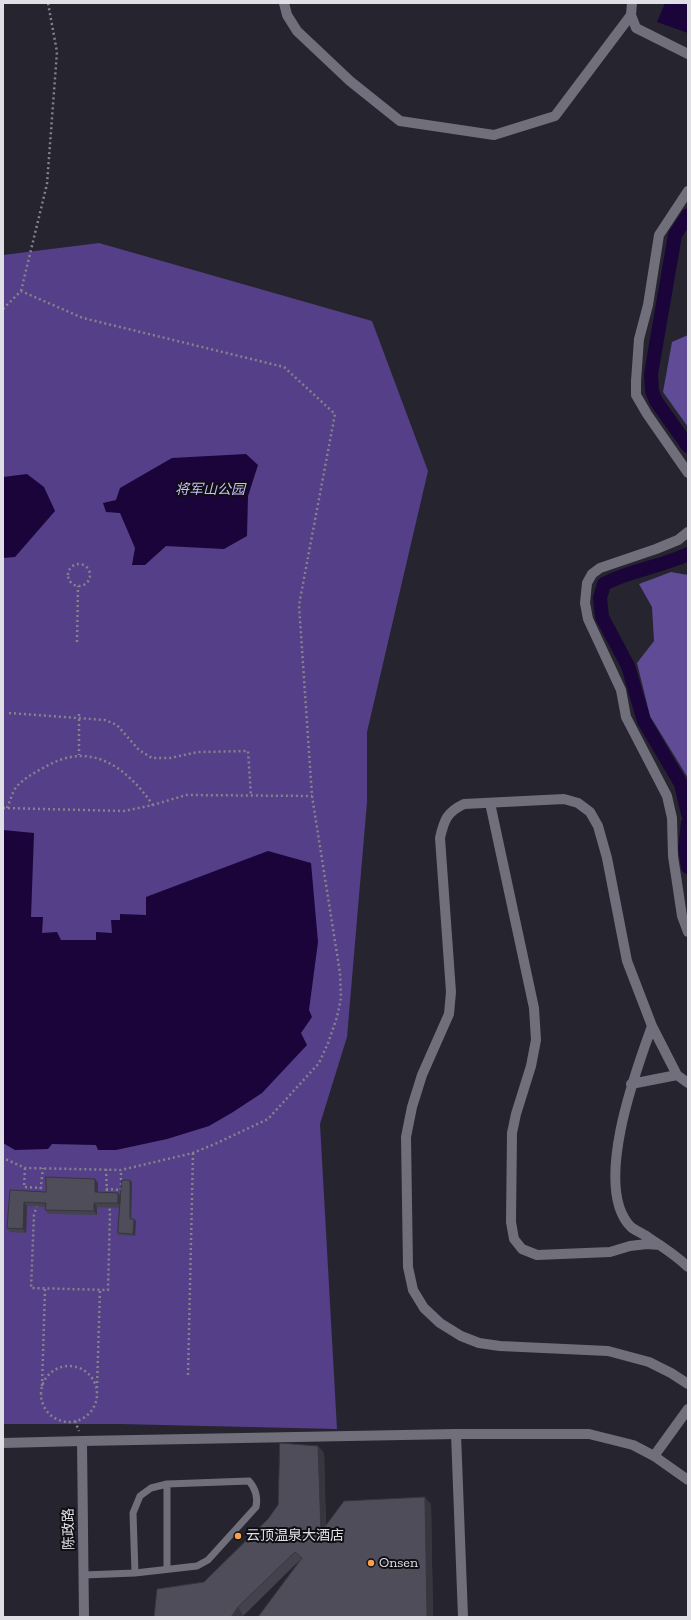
<!DOCTYPE html>
<html>
<head>
<meta charset="utf-8">
<style>
  body { margin:0 }
  #map { position:relative; width:691px; height:1620px; overflow:hidden; background:#26242f; font-family:"Zilla Slab",serif }
  canvas { display:block }
  .frame { position:absolute; inset:0; border:4px solid #e0dfe6; pointer-events:none }
</style>
</head>
<body>
<div id="map">
<canvas width="691" height="1620"></canvas>
<div class="frame"></div>
</div>
<script>
const g = document.querySelector('canvas').getContext('2d');
g.lineJoin = 'round';
function fill(path, color) { g.fillStyle = color; g.fill(path, 'evenodd'); }
function strokePath(path, color, width, dash) { g.strokeStyle = color; g.lineWidth = width; g.lineCap = dash ? 'butt' : 'round'; g.setLineDash(dash || []); g.stroke(path); }
function drawText(font, color, halo, rows, align = 'center') {
  g.font = font + ' "Zilla Slab","Noto Sans SC",serif'; g.lineWidth = 4; g.setLineDash([]); g.textBaseline = 'middle'; g.strokeStyle = halo; g.fillStyle = color; for (const [text, x, y, turn = 0] of rows) {
    g.save(); g.translate(x, y); g.rotate((+turn || 0) * Math.PI / 180); g.textAlign = isNaN(turn) ? turn : align; if (halo) g.strokeText(text, 0, 0); g.fillText(text, 0, 0); g.restore();
  }
}
fill(new Path2D(`
  M99,243L372,321L428,471L367,732V802L347,1037L320,1124L337,1429L119,1424H3V255Z`), '#543f88');
fill(new Path2D(`
  M688,335V427L663,392L672,342Z
  M671,572L688,575V778L650,716L637,663L654,641L652,607L639,584Z`), '#604b96');
fill(new Path2D(`
  M665,3H688V33L657,22Z
  M246,454L258,465L248,496L247,536L224,549L166,546L145,565H132L135,548L120,513L106,512L103,503L116,500L120,488L172,458Z
  M27,474L44,487L55,511L15,557L3,558V477Z
  M3,830L34,833L31,917H43L42,933L57,932L61,940H96V932L112,933L111,920H120V914L146,915V897L268,851L311,863L318,942L309,1010L312,1017L301,1033L307,1045L262,1093L233,1112L209,1126L167,1139L116,1150H98L96,1145L52,1144L48,1149L15,1150L3,1143Z`), '#1a043a');
strokePath(new Path2D(`
  M688,215L675,235L651,374L652,391L656,401L688,446
  M688,554C661,567 630,570 604,584L600,598L602,617L628,666L644,721L681,784L688,814
  M688,823L685,848L688,867`), '#1a043a', 14);
strokePath(new Path2D(`
  M21,291L47,184L57,52L48,3
  M3,309L21,291L83,318L284,367L335,414L299,605L312,796L340,973L341,998L337,1017L328,1043L319,1063L268,1119L217,1143L193,1153L121,1170L25,1168L3,1158
  M68 575a11 11 0 1 1 22 0a11 11 0 1 1-22 0Z
  M77,642L78,586
  M9,713L105,720L117,725L139,750L152,758H170L198,752L248,751L251,796
  M79,714V755
  M3,808L124,811L153,805L186,795L312,796
  M7,808C10,802 12,792 17,786C25,778 35,772 45,767C91,740 126,767 153,805
  M25,1168L24,1187L42,1188
  M106,1169L107,1194
  M106,1189L121,1190V1170
  M40,1194L43,1168
  M37,1205L34,1215L31,1288L108,1290L110,1212L109,1205
  M41 1394a28 28 0 1 1 56 0a28 28 0 1 1-56 0Z
  M188,1375L193,1153
  M42,1386L45,1289
  M97,1388L100,1290
  M75,1421L79,1431`), '#84838c', 2.5, [2, 3]);
strokePath(new Path2D(`
  M249,1481C256,1489 258,1497 256,1507L208,1560L197,1566L135,1573L133,1513L140,1496L151,1488L167,1484Z
  M167,1569V1484
  M84,1575L135,1573`), '#726f7c', 7);
strokePath(new Path2D(`
  M284,3L287,15L297,31L350,81L400,121L494,135L555,116L631,15
  M632,3L631,15L636,28L688,54
  M688,191L659,235L648,305L639,339L636,381V395L647,414L688,473
  M688,532L678,540L656,549L600,568L592,574L587,583L585,603L588,619L621,690L626,717L667,796L672,818L673,856L682,916L688,932
  M490,803L534,1008L536,1040L531,1066L516,1114L512,1133L511,1222L514,1239L522,1249L537,1255L610,1252L630,1246L647,1244L660,1245
  M652,1026C636,1070 592,1188 631,1227C636,1231 644,1234 649,1238C663,1247 676,1255 688,1267
  M688,1083L677,1075L652,1026L627,961L607,858L598,826L590,812L578,803L564,799L464,804C447,812 444,820 440,838L451,992L449,1014L422,1075L412,1107L406,1137L408,1267L413,1290L424,1308L440,1323L461,1336L479,1343L500,1346L608,1351L649,1362L671,1373L688,1384
  M631,1084L677,1075
  M456,1434L463,1617
  M3,1443L82,1441
  M654,1456L688,1409`), '#726f7c', 10);
strokePath(new Path2D(`
  M84,1617L82,1441L456,1434H589L633,1445L654,1456L688,1480`), '#726f7c', 10);
fill(new Path2D(`
  M95,1179L98,1183V1192L118,1193L120,1196L132,1182L131,1219L136,1221L135,1236L119,1235L118,1233L120,1208L97,1207V1215L48,1214L45,1210V1207L27,1206L26,1233L10,1232L7,1228L10,1190L46,1192Z
  M318,1446L324,1453L326,1525L431,1504L433,1617H258L299,1561L242,1617H154L204,1582L268,1519Z`), '#44424d');
fill(new Path2D(`
  M95,1179L98,1183V1197L95,1192Z
  M130,1180L132,1182L131,1221L130,1219Z
  M118,1193L122,1198L121,1208L118,1203Z
  M24,1202L27,1206L26,1233L23,1229Z
  M94,1203L97,1207V1215L94,1211Z
  M134,1219L136,1221L135,1236L133,1234Z
  M318,1446L324,1453L326,1540L321,1532Z
  M425,1497L431,1504L433,1617H427Z
  M238,1607L243,1615L242,1617H231Z`), '#37363e');
const building = new Path2D(`
  M46,1177L95,1179V1192L118,1193V1203H94V1211L45,1210L46,1203L24,1202L23,1229L7,1228L10,1190L46,1192Z
  M122,1180H130V1219H134L133,1234L118,1233Z
  M280,1443L318,1446L321,1532L344,1501L425,1497L427,1617H258L302,1558L295,1552L238,1607L231,1617H154L157,1589L204,1582L268,1519L278,1505Z`);
fill(building, '#4f4d59');
strokePath(building, '#37363e', 1);
for (const [x, y, r, color] of [
  [238,1536,4,"#f99f4d"],
  [371,1563,4,"#f99f4d"]
]) { const dot = new Path2D(); dot.arc(x, y, r, 0, 2 * Math.PI); g.fillStyle = color; g.fill(dot); strokePath(dot, '#0f0e13', 1.5); }
drawText('italic 14px', '#cabcfb', '#0f0e13', [
  ["将军山公园",210,490]
]);
drawText('14px', '#e0dfe6', '#0f0e13', [
  ["陈政路",69,1529,-91]
]);
drawText('14px', '#e0dfe6', '#0f0e13', [
  ["云顶温泉大酒店",246,1536],
  ["Onsen",379,1563]
], 'left');
</script>
</body>
</html>
